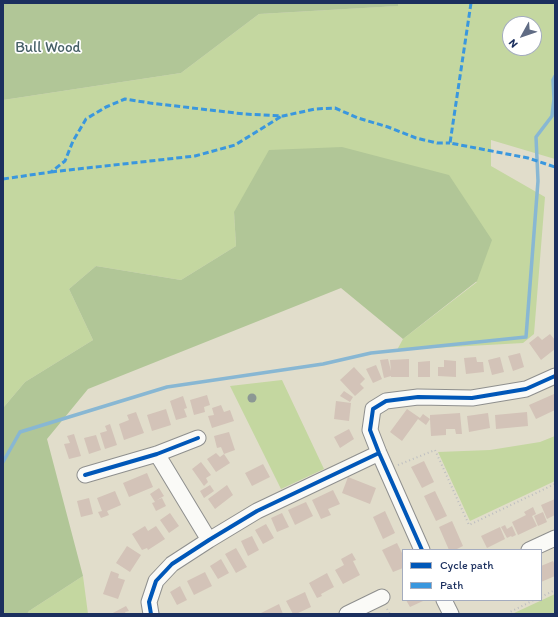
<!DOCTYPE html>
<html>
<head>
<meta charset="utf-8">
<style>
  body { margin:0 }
  #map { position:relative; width:558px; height:617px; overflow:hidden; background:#e1ddcb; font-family:Itim,sans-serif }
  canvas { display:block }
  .frame { position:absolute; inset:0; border:4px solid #1b2f5e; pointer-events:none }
  .legend { position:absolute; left:402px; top:549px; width:140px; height:52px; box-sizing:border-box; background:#fff; border:1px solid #a4acbf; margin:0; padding:5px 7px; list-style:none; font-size:12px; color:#1b2f5e }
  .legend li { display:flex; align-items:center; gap:8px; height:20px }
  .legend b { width:20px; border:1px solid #a4acbf }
  .north { position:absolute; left:502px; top:16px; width:40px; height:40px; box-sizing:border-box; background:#fff; border:1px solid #a4acbf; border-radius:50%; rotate:230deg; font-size:11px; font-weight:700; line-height:16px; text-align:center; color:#1b2f5e }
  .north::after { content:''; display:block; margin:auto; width:14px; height:18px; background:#606c84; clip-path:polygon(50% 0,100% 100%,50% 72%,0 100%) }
</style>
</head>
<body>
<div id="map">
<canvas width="558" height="617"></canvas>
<div class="frame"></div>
<ul class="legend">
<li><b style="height:5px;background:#0057b8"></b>Cycle path</li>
<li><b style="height:5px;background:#3a97de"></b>Path</li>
</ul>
<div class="north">N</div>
</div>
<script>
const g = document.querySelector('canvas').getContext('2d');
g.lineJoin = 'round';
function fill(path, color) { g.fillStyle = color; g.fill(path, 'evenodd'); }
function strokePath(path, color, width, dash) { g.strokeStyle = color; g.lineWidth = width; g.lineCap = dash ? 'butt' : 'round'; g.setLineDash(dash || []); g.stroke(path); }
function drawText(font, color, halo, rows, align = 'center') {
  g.font = font + ' Itim,sans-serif'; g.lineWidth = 3.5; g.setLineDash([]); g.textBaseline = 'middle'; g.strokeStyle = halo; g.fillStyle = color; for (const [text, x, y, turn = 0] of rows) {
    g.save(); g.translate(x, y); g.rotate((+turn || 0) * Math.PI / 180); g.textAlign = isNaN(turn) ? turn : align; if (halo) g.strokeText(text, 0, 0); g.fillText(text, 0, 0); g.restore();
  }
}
fill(new Path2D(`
  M398,3H555V159L491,140V166L545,197L534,334L523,343L397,350L403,339L477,282L234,212L236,246L181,280L96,266L69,289L93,340L25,382L3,408V100L181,73L259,14L397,6ZM510,24H534V48H510Z
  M282,380L324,469L281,489L230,386Z
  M555,436V481L470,521L438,452L490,450L540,442Z
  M83,576L88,614H27L29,611Z
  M555,594V614H512Z`), '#c4d7a0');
fill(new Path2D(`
  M3,3H398V6L259,14L181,73L3,100Z
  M342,147L449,175L492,240L477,281L403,339L341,288L88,389L47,439L83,576L29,611L27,614H3V408L25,382L93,340L69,289L96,266L181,280L236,246L234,212L269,150Z`), '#b1c697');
strokePath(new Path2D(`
  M3,462L20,432L167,387L323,364L371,353L526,337L538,181L536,137L552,116L554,99L553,80L555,76`), '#88b7d3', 3.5);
fill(new Path2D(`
  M550,334L555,340V349L541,360L529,343L538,336L542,340Z
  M520,353L524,367L513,371L508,356Z
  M476,357L477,362H483L484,372L466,374L464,358Z
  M500,357L504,372L492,375L488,360Z
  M388,359L391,371L390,360L409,359V377H391V376L384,378L380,360Z
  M444,360L456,361V377L438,376V367H444Z
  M430,361V377H418V362Z
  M376,365L382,379L373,383L366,369Z
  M354,367L365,379L360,384L364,388L355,396L340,380Z
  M344,391L353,397L350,402L340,396Z
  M554,394L555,396V407L554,408L555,410L536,419L529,405Z
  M207,395L210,405L204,407L205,412L194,415L190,400Z
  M183,396L187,408L184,409L187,417L176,420L170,401Z
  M336,401L351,403L349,421L334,419Z
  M221,405L224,412L230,410L234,421L212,428L208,416L214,415L212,408Z
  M166,409L171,425L152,431L147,415Z
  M407,409L420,418L423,414L430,419V415L460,413L462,434H456L455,429H446V435L431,436L430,419L426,425L418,419L402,441L390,432Z
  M136,412L144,433L124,440L119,424L129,420L127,415Z
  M527,412L528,426L496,429L495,415Z
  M488,413L490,428L469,432L467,416Z
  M110,424L117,445L105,449L100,433L107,431L105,426Z
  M349,429L354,439L340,448L334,437Z
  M229,432L235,450L224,454L221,447L217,448L214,436Z
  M74,434L81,456L69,459L64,444L70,443L67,436Z
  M96,435L101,450L89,454L84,438Z
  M216,453L220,457L224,454L230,463L216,472L207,459Z
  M424,461L434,482L422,488L411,467Z
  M201,462L211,475L206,478L208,482L204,486L192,469Z
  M263,464L270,477L252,486L245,473Z
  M147,473L153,487L129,497L123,483Z
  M348,477L376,488L370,504L342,493Z
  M210,485L214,491L204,498L200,491Z
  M227,485L233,495L215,509L208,499Z
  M159,488L164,496L157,500L162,498L166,506L156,511L152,503L155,502L150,494Z
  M333,490L340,504L328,509L331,515L321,519L312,500Z
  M115,491L121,505L107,511L109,515L101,518L98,512L102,511L97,498Z
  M435,491L447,516L436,521L424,496Z
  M89,498L93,514L81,517L77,501Z
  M555,499V515L547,519L541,505Z
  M306,502L313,516L295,525L288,510Z
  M533,507L536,514L532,516L537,526L518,535L512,522L526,515L524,512Z
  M385,511L395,533L383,539L373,517Z
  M543,512L547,522L538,526L534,516Z
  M170,513L179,526L169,533L160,520Z
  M282,513L289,527L277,532L271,518Z
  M452,521L463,546L455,550H449L439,527Z
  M266,524L274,538L263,544L255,530Z
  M505,525L507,529L512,526L516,535L512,537L511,536L507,538L501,527Z
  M145,526L148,531L156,526L165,539L148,550L147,548L142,550L132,534Z
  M500,527L505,539L487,548L481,536Z
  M252,536L259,550L248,556L241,541Z
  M397,543L403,555V568L393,572L382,550Z
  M127,546L141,555L130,572L116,563Z
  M236,548L247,567L236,573L225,554Z
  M352,553L356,560L353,561L360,575L343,584L335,570L344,565L341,559Z
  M221,559L229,573L218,579L210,566Z
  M553,561L555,565V576L541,582V566Z
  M111,571L119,574L118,578L125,580L118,599L103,594Z
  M205,572L212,586L194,595L187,581Z
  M327,573L334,587L321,594L322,596L317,598L309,583Z
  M180,586L187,600L177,605L170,592Z
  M305,592L311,607L296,614H293L286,601Z
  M406,600H423V601L410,607Z
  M279,604L283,614H261V613Z
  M126,606L129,611L125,612L126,614H111Z`), '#d3c3b8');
const minor = new Path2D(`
  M157,454L209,540
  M85,475L157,454L198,438
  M422,550L379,453L370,430L373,409L386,401L418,397L472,398L526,389L555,376
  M529,550L555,538
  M444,600L451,614
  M151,614L149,602L156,581L172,564L209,540L257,511L379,453
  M347,614L382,597`);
strokePath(minor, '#8e8f8e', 17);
strokePath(new Path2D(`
  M398,465L435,450L469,525L555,484
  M541,597L555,590
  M387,609L390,614
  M508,614V613L534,600`), '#bdbec0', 2, [1, 3]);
strokePath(minor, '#fafaf7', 15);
strokePath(new Path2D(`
  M471,3L450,143L528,158L555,167
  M51,172L195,156L235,145L282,116
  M3,179L51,172L65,161L73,141L86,119L106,107L125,99L150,103L244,114L283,116L315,109L335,108L358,118L388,127L416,138L437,143H450`), '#3a97de', 3, [6, 3]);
strokePath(new Path2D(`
  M85,475L157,454L198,438
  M422,550L379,453L370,430L373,409L386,401L418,397L472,398L526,389L555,376
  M151,614L149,602L156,581L172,564L209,540L257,511L379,453`), '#0057b8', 4);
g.fillStyle = '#8c9894';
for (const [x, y] of [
  [252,398]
]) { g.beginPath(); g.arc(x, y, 4.5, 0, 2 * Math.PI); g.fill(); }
drawText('15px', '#476067', '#fff', [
  ["Bull Wood",48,48]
]);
</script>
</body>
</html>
